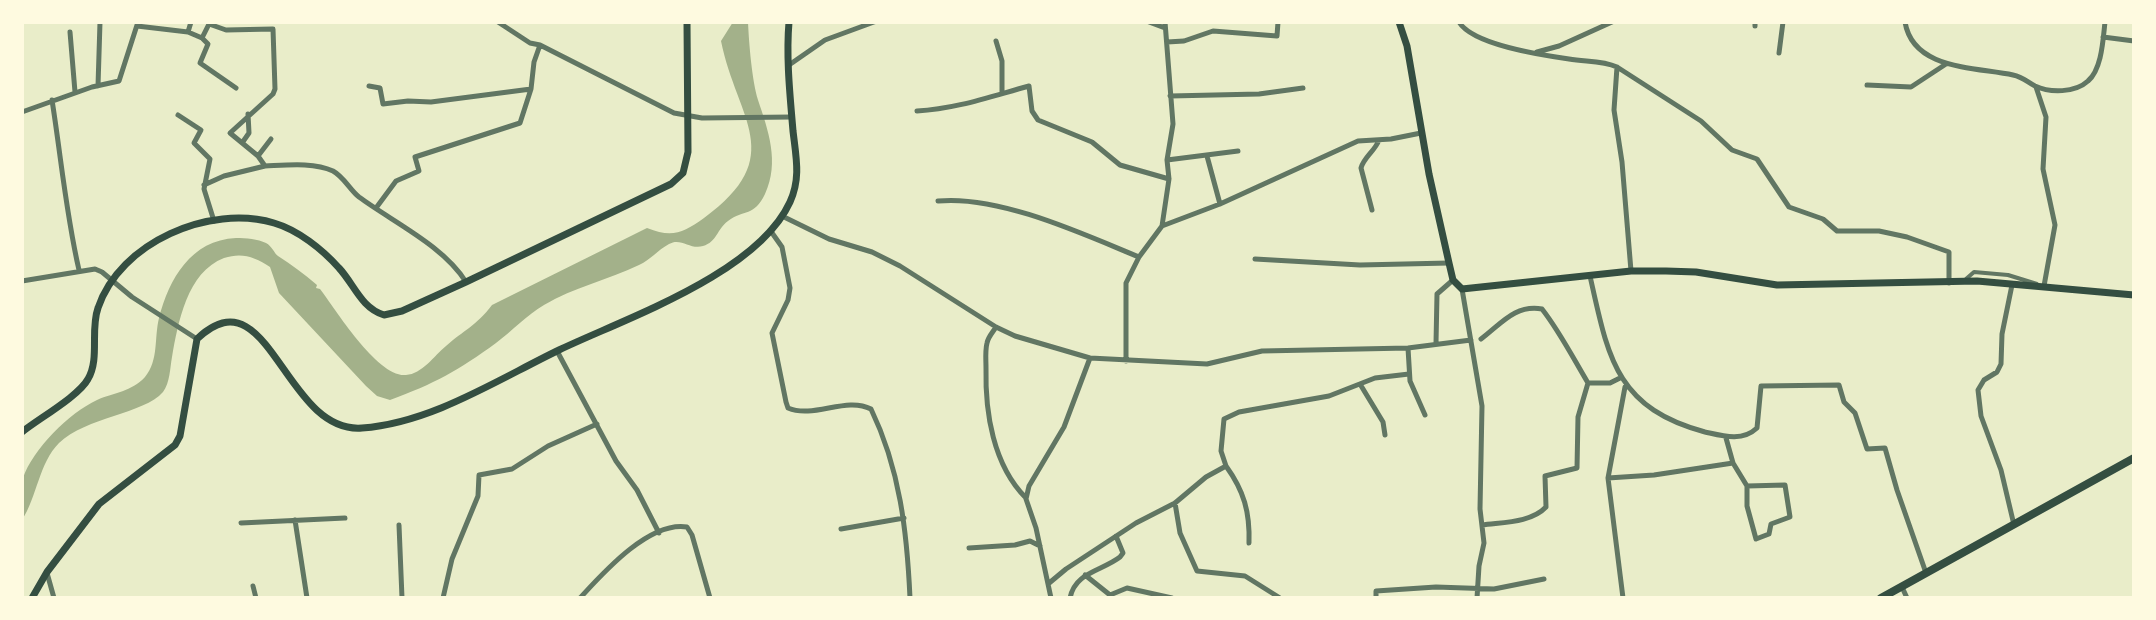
<!DOCTYPE html>
<html>
<head>
<meta charset="utf-8">
<style>
  body { margin:0 }
  #map { position:relative; width:2156px; height:620px; overflow:hidden; background:#e9edc9; font-family:"Work Sans",sans-serif }
  canvas { display:block }
  .frame { position:absolute; inset:0; border:24px solid #fefae0; pointer-events:none }
</style>
</head>
<body>
<div id="map">
<canvas width="2156" height="620"></canvas>
<div class="frame"></div>
</div>
<script>
const g = document.querySelector('canvas').getContext('2d');
g.lineJoin = 'round';
function fill(path, color) { g.fillStyle = color; g.fill(path, 'evenodd'); }
function strokePath(path, color, width, dash) { g.strokeStyle = color; g.lineWidth = width; g.lineCap = dash ? 'butt' : 'round'; g.setLineDash(dash || []); g.stroke(path); }
fill(new Path2D(`
  M733,22H748C749,44 752,80 758,100C768,130 780,162 765,194C754,217 744,209 728,221C717,229 717,242 703,246C690,250 681,237 669,244C658,250 650,260 639,265C608,280 574,287 544,305C527,315 512,331 496,343C459,370 434,384 390,400L377,396L366,386L279,293L270,267C255,257 242,252 224,258C187,272 178,323 172,357C170,368 170,383 163,392C144,414 86,417 59,443C39,463 37,497 22,520C22,507 19,489 23,478C33,449 69,413 97,400C115,392 131,392 145,377C159,360 154,338 159,318C169,279 191,240 236,238C246,238 258,239 266,243C272,246 274,253 278,256C292,265 304,274 317,285L316,288L320,289C336,310 378,378 406,375C422,374 434,356 446,346C464,330 476,326 492,305L647,228C672,238 683,233 704,218C789,156 737,120 721,41Z`), '#a3b18a');
strokePath(new Path2D(`
  M1966,279L1974,272L2008,275L2037,284`), '#617663', 4);
strokePath(new Path2D(`
  M191,22L188,32L202,38L209,24
  M498,22L530,43L540,45L674,113L702,118L792,117
  M1149,22L1165,28
  M1459,22C1473,45 1541,55 1569,59C1586,62 1602,60 1617,67L1701,121L1732,150L1757,159L1789,207L1823,219L1837,231H1879L1907,237L1949,252V283
  M1905,22C1913,70 1975,67 2013,75C2023,77 2027,82 2035,86C2050,93 2075,93 2088,81C2102,69 2103,39 2105,22
  M137,26L188,32
  M1755,26V22
  M70,32L75,92
  M2103,37L2134,41
  M202,38L208,44L200,63L236,88
  M996,41L1002,61V92
  M1167,42L1184,41L1213,31L1277,36L1278,22
  M1537,52L1559,46L1612,22
  M1779,53L1783,22
  M789,65L825,40L874,22
  M1617,67L1614,110L1622,162L1631,271
  M1867,85L1911,87L1946,64
  M98,86L100,22
  M369,86L380,88L383,104L408,101L431,102L531,89L534,62L540,45
  M2036,87L2046,117L2043,169L2055,225L2044,286
  M1170,96L1259,94L1303,88
  M52,100C61,157 66,214 79,270
  M917,111C956,109 992,96 1029,86L1032,111L1038,120L1092,142L1120,165L1169,179
  M22,112L92,87L119,81L138,22
  M178,115L201,130L194,143L210,159L204,189L214,221
  M242,143L249,133L248,114
  M258,156L271,139
  M1207,156L1220,204
  M1167,160L1238,151
  M265,166C287,165 314,162 333,171C344,177 350,190 359,197C393,222 444,246 466,282
  M204,185L224,176L265,166L258,156L230,133L273,94L275,89L273,29L226,30L209,24L210,22
  M938,201C999,195 1083,234 1139,257
  M376,208L396,181L419,171L415,157L520,123L531,89
  M1372,210L1361,168C1364,157 1375,151 1379,140
  M782,216L829,239L872,252L900,266L996,327L1015,336L1090,358L1207,364L1262,351L1408,348L1471,340
  M1162,226L1220,204L1358,141L1391,139L1421,133
  M770,230L782,247L790,288L788,300L772,333L786,402L788,408C814,419 846,396 871,409C900,469 907,532 910,598
  M1255,259L1360,265L1449,263
  M1590,276C1608,356 1615,408 1705,432C1723,436 1742,442 1757,428L1761,386L1839,385L1844,402L1855,413L1867,449L1885,448L1897,490L1926,573
  M22,281L95,269L102,272L132,297L197,339
  M2012,285L2002,334L2001,364L1997,372L1984,380L1978,390L1981,416L2001,470L2014,525
  M1462,289L1482,406L1480,509L1484,543L1479,566L1477,598
  M996,327C993,332 988,337 987,343C985,351 986,360 986,368C985,412 993,465 1026,498
  M1481,339C1500,325 1515,304 1542,309C1560,332 1573,358 1588,383L1578,417L1577,468L1545,476L1546,507C1531,523 1502,522 1482,525
  M1436,343L1437,294L1453,280
  M1408,348L1410,381L1425,415
  M557,351L616,461L637,490L659,533
  M1126,361V283L1139,257L1162,226L1169,179L1167,160L1173,124L1165,22
  M1588,383H1610L1620,378
  M1360,384L1383,422L1385,435
  M1726,438L1733,463L1747,486V506L1756,539L1769,534L1771,524L1790,517L1785,485L1747,486
  M1226,466C1244,491 1250,512 1249,543
  M1608,478L1654,475L1733,463
  M1175,503L1180,533L1197,571L1245,576L1280,598
  M295,520L307,598
  M241,523L345,518
  M399,525L402,598
  M841,529L904,518
  M969,548L1015,545L1030,541L1040,546
  M47,573L54,598
  M1085,575L1110,595L1127,588L1172,598
  M1048,584L1066,569L1136,523L1175,503L1206,477L1226,466L1221,451L1224,419L1239,412L1329,396L1375,378L1409,374
  M253,586L256,598
  M1902,587L1907,598
  M443,598L452,559L478,496L479,475L512,469L548,446L597,424
  M580,598C603,573 649,521 687,527L692,535L710,598
  M1051,598L1036,528L1026,499L1029,486L1064,427L1090,358
  M1070,598C1075,572 1102,571 1120,557L1123,553L1116,536
  M1376,598V591L1436,587L1494,589L1544,579
  M1623,598L1608,478L1625,387`), '#617663', 5);
strokePath(new Path2D(`
  M1399,22L1407,46L1429,174L1449,263L1453,280L1462,289L1631,271H1666L1696,272L1777,285L1977,281L2134,295
  M22,432C38,419 79,396 88,379C100,359 90,330 98,308C120,242 210,204 274,223C298,230 322,249 339,268C354,284 361,308 384,315L402,311L466,282L671,184L683,173L688,152L687,22
  M32,598L47,572L99,504L175,445L180,436L197,339C269,270 284,434 362,428C431,423 497,380 559,350C626,318 757,274 790,202C801,178 796,157 793,131C790,95 786,58 789,22`), '#344e41', 7);
strokePath(new Path2D(`
  M1881,598L2134,458`), '#344e41', 8);
</script>
</body>
</html>
